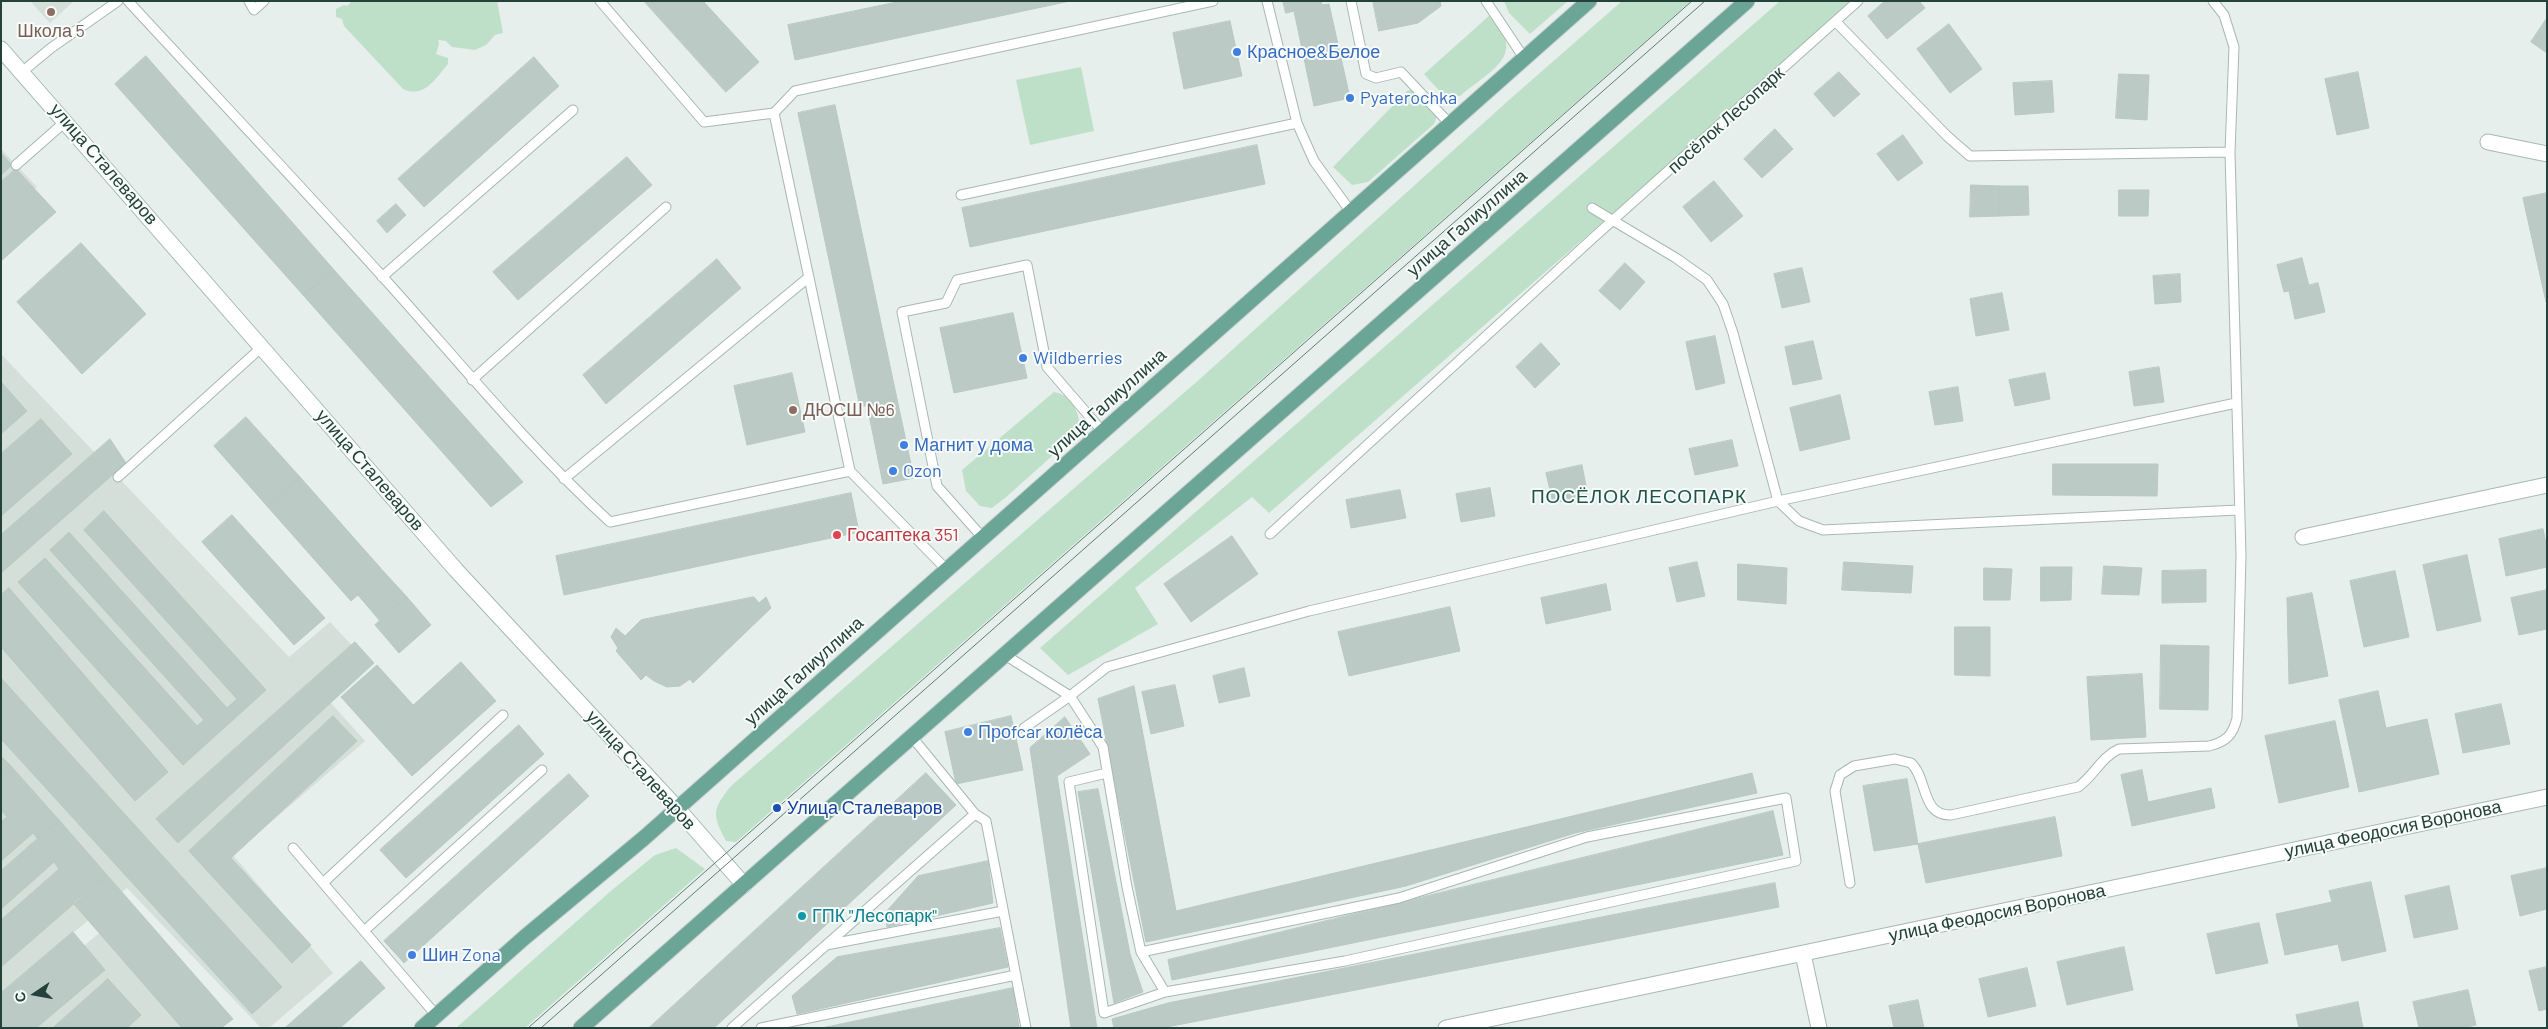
<!DOCTYPE html>
<html>
<head>
<meta charset="utf-8">
<style>
  body { margin:0 }
  #map { position:relative; width:2548px; height:1029px; overflow:hidden; background:#e6efeb; font-family:Barlow,sans-serif }
  canvas { display:block }
  .frame { position:absolute; inset:0; border:2px solid #24423a; pointer-events:none }
  .north { position:absolute; left:10px; top:969px; width:50px; height:50px; -webkit-text-stroke:4px #f7fbf9; paint-order:stroke; rotate:258deg; font-size:14px; font-weight:700; line-height:20px; text-align:center; color:#24423a }
  .north::after { content:''; display:block; margin:auto; width:18px; height:22px; background:#24423a; clip-path:polygon(50% 0,100% 100%,50% 72%,0 100%) }
</style>
</head>
<body>
<div id="map">
<canvas width="2548" height="1029"></canvas>
<div class="frame"></div>
<div class="north">С</div>
</div>
<script>
const g = document.querySelector('canvas').getContext('2d');
g.lineJoin = 'round';
function fill(path, color) { g.fillStyle = color; g.fill(path, 'evenodd'); }
function strokePath(path, color, width, dash) { g.strokeStyle = color; g.lineWidth = width; g.lineCap = dash ? 'butt' : 'round'; g.setLineDash(dash || []); g.stroke(path); }
function drawText(font, color, halo, rows, align = 'center') {
  g.font = font + ' Barlow,sans-serif'; g.lineWidth = 4; g.setLineDash([]); g.textBaseline = 'middle'; g.strokeStyle = halo; g.fillStyle = color; for (const [text, x, y, turn = 0] of rows) {
    g.save(); g.translate(x, y); g.rotate((+turn || 0) * Math.PI / 180); g.textAlign = isNaN(turn) ? turn : align; if (halo) g.strokeText(text, 0, 0); g.fillText(text, 0, 0); g.restore();
  }
}
fill(new Path2D(`
  M30,1H74L50,23Z
  M1,149L37,187L1,221Z
  M1,354L289,657L330,622L370,665L330,702L365,741L233,855L333,973L269,1028H261L127,888L1,993Z
  M121,915L222,1028H1V1015Z`), '#d4dfda');
fill(new Path2D(`
  M352,1H497L503,33L495,35L486,45L475,50L452,47L446,41L438,40L439,44L436,54L448,58V64C436,78 424,99 403,89L344,26L342,19L336,17V9L344,5L347,6Z
  M1504,1H1568L1530,34L1509,13Z
  M1622,1H1691L736,842L726,841C712,815 712,809 731,786L1201,378L1509,100Z
  M1780,1H1856L1269,513L1252,497L1135,588L1158,624L1068,675L1040,648Z
  M1490,15C1528,56 1492,69 1460,96H1444L1424,74Z
  M1081,67L1094,131L1030,145L1016,80Z
  M1413,89L1437,116L1434,124L1368,182L1352,185L1333,167L1407,91Z
  M1054,392C1073,395 1080,414 1080,431L1005,498L992,508L980,506L966,491L962,470Z
  M676,848L705,869L525,1028H456L612,890L655,855Z`), '#bfe0c8');
const building = new Path2D(`
  M644,1H703L759,62L726,92Z
  M902,1H1070L795,60L788,25Z
  M1283,1H1321L1322,5L1329,4L1350,98L1314,106L1294,11L1286,13Z
  M1373,1H1440L1441,6L1418,23L1379,31Z
  M1885,1H1919L1925,8L1887,39L1868,16Z
  M2547,18V53L2531,42Z
  M1230,21L1242,76L1184,89L1173,33Z
  M1949,24L1982,69L1950,93L1917,49Z
  M146,56L335,271L303,295L115,84Z
  M534,57L559,86L424,207L398,179Z
  M1839,72L1860,94L1834,117L1814,94Z
  M2358,72L2369,128L2337,135L2325,79Z
  M2119,74L2149,75L2147,120L2116,118Z
  M2052,81L2054,112L2015,115L2013,83Z
  M835,105L897,399L860,407L798,113Z
  M1775,129L1793,149L1762,178L1744,159Z
  M1903,135L1923,163L1898,181L1877,154Z
  M1257,145L1265,184L970,247L962,208Z
  M1,153L12,165L1,175Z
  M627,157L652,185L518,300L493,272Z
  M16,169L56,212L1,261V182Z
  M1714,181L1743,216L1711,242L1683,207Z
  M1971,185L2000,186V216L1970,217Z
  M2000,186H2028L2029,215L2000,216Z
  M2119,190H2149L2148,216H2119Z
  M2547,193V302H2546L2523,198Z
  M396,204L406,215L387,233L377,221Z
  M81,243L146,314L82,374L17,302Z
  M2302,258L2309,286L2284,292L2277,265Z
  M717,259L741,288L606,404L583,375Z
  M1625,263L1645,282L1620,310L1599,291Z
  M1802,268L1810,302L1782,308L1774,274Z
  M335,271L523,482L491,507L303,295Z
  M2180,274L2181,302L2155,304L2153,276Z
  M2318,283L2325,312L2295,319L2289,291Z
  M2002,293L2009,330L1976,336L1970,299Z
  M1013,313L1027,378L954,393L940,328Z
  M1715,336L1725,383L1696,390L1686,342Z
  M1813,341L1822,379L1793,385L1785,347Z
  M1541,343L1560,364L1535,388L1516,367Z
  M2159,367L2164,402L2134,406L2129,372Z
  M792,373L805,432L747,445L734,386Z
  M2045,373L2050,399L2015,406L2009,380Z
  M1,382L27,411L1,434Z
  M1958,387L1963,421L1935,425L1929,392Z
  M1840,395L1850,439L1800,451L1790,408Z
  M897,399L914,478L883,484L867,405Z
  M246,417L300,477L267,506L214,446Z
  M41,419L72,454L1,516V454Z
  M110,439L126,463L1,573V535Z
  M1732,440L1738,466L1695,475L1689,449Z
  M2053,464H2158L2157,496L2053,495Z
  M1582,465L1588,496L1553,503L1546,473Z
  M300,477L384,572L351,601L267,506Z
  M1490,488L1495,516L1461,522L1456,494Z
  M1400,490L1406,518L1351,528L1346,500Z
  M851,493L859,532L564,595L556,556Z
  M104,511L266,690L183,765L18,582L45,558L197,726L204,720L50,550L69,532L227,708L237,699L84,530Z
  M232,515L325,618L294,645L202,542Z
  M2543,529L2547,548V567L2506,576L2499,539Z
  M1232,536L1258,574L1191,622L1164,584Z
  M2467,555L2481,621L2437,631L2423,565Z
  M1697,562L1705,596L1677,602L1669,568Z
  M1844,562L1913,566L1911,593L1842,590Z
  M1738,564L1787,568L1786,604L1738,600Z
  M2104,566L2142,568L2139,595L2102,594Z
  M2041,567H2072L2071,600L2041,601Z
  M1984,568L2012,569L2010,600H1984Z
  M2206,570V602L2162,603V571Z
  M2395,571L2409,637L2364,647L2350,581Z
  M384,572L407,597L380,621L358,595Z
  M1606,584L1611,610L1546,624L1541,598Z
  M9,588L168,772L135,801L1,647V595Z
  M2547,590V629L2519,635L2511,598Z
  M2312,593L2328,676L2289,684L2287,598Z
  M407,597L431,625L399,653L375,625Z
  M754,597L759,603L766,597L771,608L693,683L690,679L680,686L667,687L654,681L646,675L641,680L616,651L618,648L611,637L616,628L625,636L641,620Z
  M1450,607L1460,651L1349,676L1338,632Z
  M1955,627H1990V676L1955,675Z
  M355,642L374,663L178,843L156,819Z
  M2161,645L2209,646L2208,710L2160,709Z
  M461,662L496,701L412,776L341,697L377,665L413,705Z
  M1244,668L1250,696L1219,703L1213,676Z
  M2142,674L2146,737L2091,740L2087,677Z
  M1,678L282,987L252,1014L1,739Z
  M1175,685L1184,726L1151,734L1142,692Z
  M1134,686L1176,911L1752,773L1757,793L1575,833L1406,886L1146,942L1098,699Z
  M2378,691L2386,728L2427,719L2439,774L2359,792L2339,700Z
  M2501,704L2510,744L2463,753L2455,714Z
  M333,716L357,741L231,858L311,945L292,963L189,851Z
  M1011,716L1023,770L956,784L945,732Z
  M1065,717L1090,754L1057,776L1097,1028H1071L1030,748Z
  M2335,721L2349,787L2279,803L2265,736Z
  M519,725L544,754L406,878L380,850Z
  M1,756L10,765L1,773Z
  M10,765L59,820L38,839L33,833L1,861V822L7,817L1,810V773Z
  M2142,770L2148,802L2211,788L2215,808L2132,826L2121,775Z
  M926,773L956,805L714,1028H649Z
  M569,774L589,796L404,963L384,941Z
  M1907,779L1918,844L1874,851L1863,786Z
  M1098,789L1130,954L1143,992L1114,1003L1078,792Z
  M1773,811L1783,855L1172,980L1168,960Z
  M2055,817L2062,856L1926,883L1918,844Z
  M59,820L107,875L1,967V920L59,869L54,862L1,909V871Z
  M988,861L993,903L887,927L885,913L918,876Z
  M2547,868V909L2520,916L2511,876Z
  M107,875L233,1019L221,1028H182L73,903Z
  M2371,882L2386,951L2342,961L2338,944L2285,955L2276,914L2332,902L2329,891Z
  M1775,883L1779,907L1162,1028H1114L1112,1019L1168,1003Z
  M2449,886L2458,929L2414,938L2405,896Z
  M2259,923L2268,963L2216,974L2207,934Z
  M1000,928L1008,967L797,1014L792,996L837,957Z
  M73,932L105,970L36,1028H1V993Z
  M2124,947L2133,990L2067,1005L2057,962Z
  M361,961L385,988L340,1028H285Z
  M2547,967V1009L2539,1011L2529,971Z
  M2027,968L2036,1006L1988,1017L1979,979Z
  M108,979L141,1015L127,1028H53Z
  M1013,988L1019,1028H822Z
  M2468,990L2476,1025L2463,1028H2419L2413,1002Z
  M1918,1000L1924,1028H1894L1889,1006Z
  M2358,1002L2363,1028H2299L2296,1015Z`);
fill(building, '#bbcac4');
strokePath(building, '#b8c9c2', 1);
const service = new Path2D(`
  M128,1C213,93 298,183 382,276C457,359 527,446 610,522L850,471L774,113L704,122L600,1
  M249,1L254,10L264,1
  M1267,1L1297,123L1314,161L1351,212
  M1351,1L1366,74L1376,78L1401,72L1450,124
  M1486,1L1524,58
  M1836,22L1947,136L1970,156L2230,152
  M22,72L51,48L118,1
  M774,113L795,91L1213,1
  M16,165L66,121
  M961,195L1297,123
  M1592,208L1676,258L1707,280L1723,304L1733,333L1778,501L1799,521L1823,530L2238,510
  M382,277L573,110
  M472,380L666,207
  M850,471L947,570
  M118,477L263,346
  M564,479L809,277
  M1270,534L1593,238L1858,1
  M983,538L937,486L902,312L946,303L957,280L1027,265L1047,367L1103,432
  M1005,655L1070,696L1103,747L1127,887L1141,952L1165,992L1345,961L1796,861L1786,798L1587,837L1399,898L1141,952
  M1024,728L1070,696L1107,667L1309,611L1778,501L2236,403
  M912,737L975,814L986,821L1026,1028
  M1107,773L1069,782L1104,1013L1165,992
  M293,848L436,1015
  M323,883L503,715
  M1850,883L1835,791L1840,775L1854,766L1895,759L1911,763C1928,779 1921,816 1951,815L2078,787C2094,776 2101,757 2119,749L2209,746C2226,742 2233,735 2237,718L2241,555L2230,152L2234,47L2224,15L2213,1
  M364,931L542,770
  M826,945L1003,911
  M732,1028L975,814
  M761,1028L1016,975`);
const minor = new Path2D(`
  M2488,142L2547,154
  M2303,537L2547,485
  M1803,954L1819,1028
  M1446,1028L2547,797`);
const secondary = new Path2D(`
  M1,49L456,570L677,808L744,885`);
const primary = new Path2D(`
  M422,1028L525,937L644,838L1589,1
  M581,1028L1747,1`);
strokePath(service, '#a8b8b2', 11);
strokePath(minor, '#a8b8b2', 17);
strokePath(secondary, '#a4bbb3', 17);
strokePath(primary, '#c2cac8', 17);
strokePath(service, '#fff', 9);
strokePath(minor, '#fff', 15);
strokePath(secondary, '#fff', 15);
strokePath(primary, '#6aa596', 15);
strokePath(new Path2D(`
  M528,1028L1692,1
  M541,1028L1705,1`), '#5f7d75', 1);
for (const [x, y, r, color] of [
  [51,12,5,"#8d6e63"],
  [1237,52,5,"#3f7fe0"],
  [1350,98,5,"#3f7fe0"],
  [1023,358,5,"#3f7fe0"],
  [793,410,5,"#8d6e63"],
  [904,445,5,"#3f7fe0"],
  [893,471,5,"#3f7fe0"],
  [837,535,5,"#e0444e"],
  [968,732,5,"#3f7fe0"],
  [777,808,5,"#1a4fb4"],
  [802,916,5,"#0f9aa8"],
  [412,955,5,"#3f7fe0"]
]) { const dot = new Path2D(); dot.arc(x, y, r, 0, 2 * Math.PI); g.fillStyle = color; g.fill(dot); strokePath(dot, '#f7fbf9', 2); }
drawText('18px', '#785e54', '#f7fbf9', [
  ["Школа 5",51,31],
  ["ДЮСШ №6",803,410,"left"]
]);
drawText('18px', '#366cbe', '#f7fbf9', [
  ["Красное&Белое",1247,52],
  ["Pyaterochka",1360,98],
  ["Wildberries",1033,358],
  ["Магнит у дома",914,445],
  ["Ozon",903,471],
  ["Проfcar колёса",978,732],
  ["Шин Zona",422,955]
], 'left');
drawText('18px', '#24423a', '#f7fbf9', [
  ["посёлок Лесопарк",1726,120,-42],
  ["улица Сталеваров",104,164,49],
  ["улица Галиуллина",1467,223,-41],
  ["улица Галиуллина",1107,403,-42],
  ["улица Сталеваров",370,470,49],
  ["улица Галиуллина",804,671,-42],
  ["улица Сталеваров",641,770,48],
  ["улица Феодосия Воронова",2393,829,-12],
  ["улица Феодосия Воронова",1997,913,-12]
]);
drawText('18px', '#be3a42', '#f7fbf9', [
  ["Госаптека 351",847,535]
], 'left');
drawText('18px', '#164399', '#f7fbf9', [
  ["Улица Сталеваров",787,808]
], 'left');
drawText('18px', '#0d838f', '#f7fbf9', [
  ["ГПК \"Лесопарк\"",812,916]
], 'left');
g.letterSpacing = '1px';
drawText('19px', '#1f5548', '#f7fbf9', [
  ["ПОСЁЛОК ЛЕСОПАРК",1639,497]
]);
g.letterSpacing = '0px';
</script>
</body>
</html>
